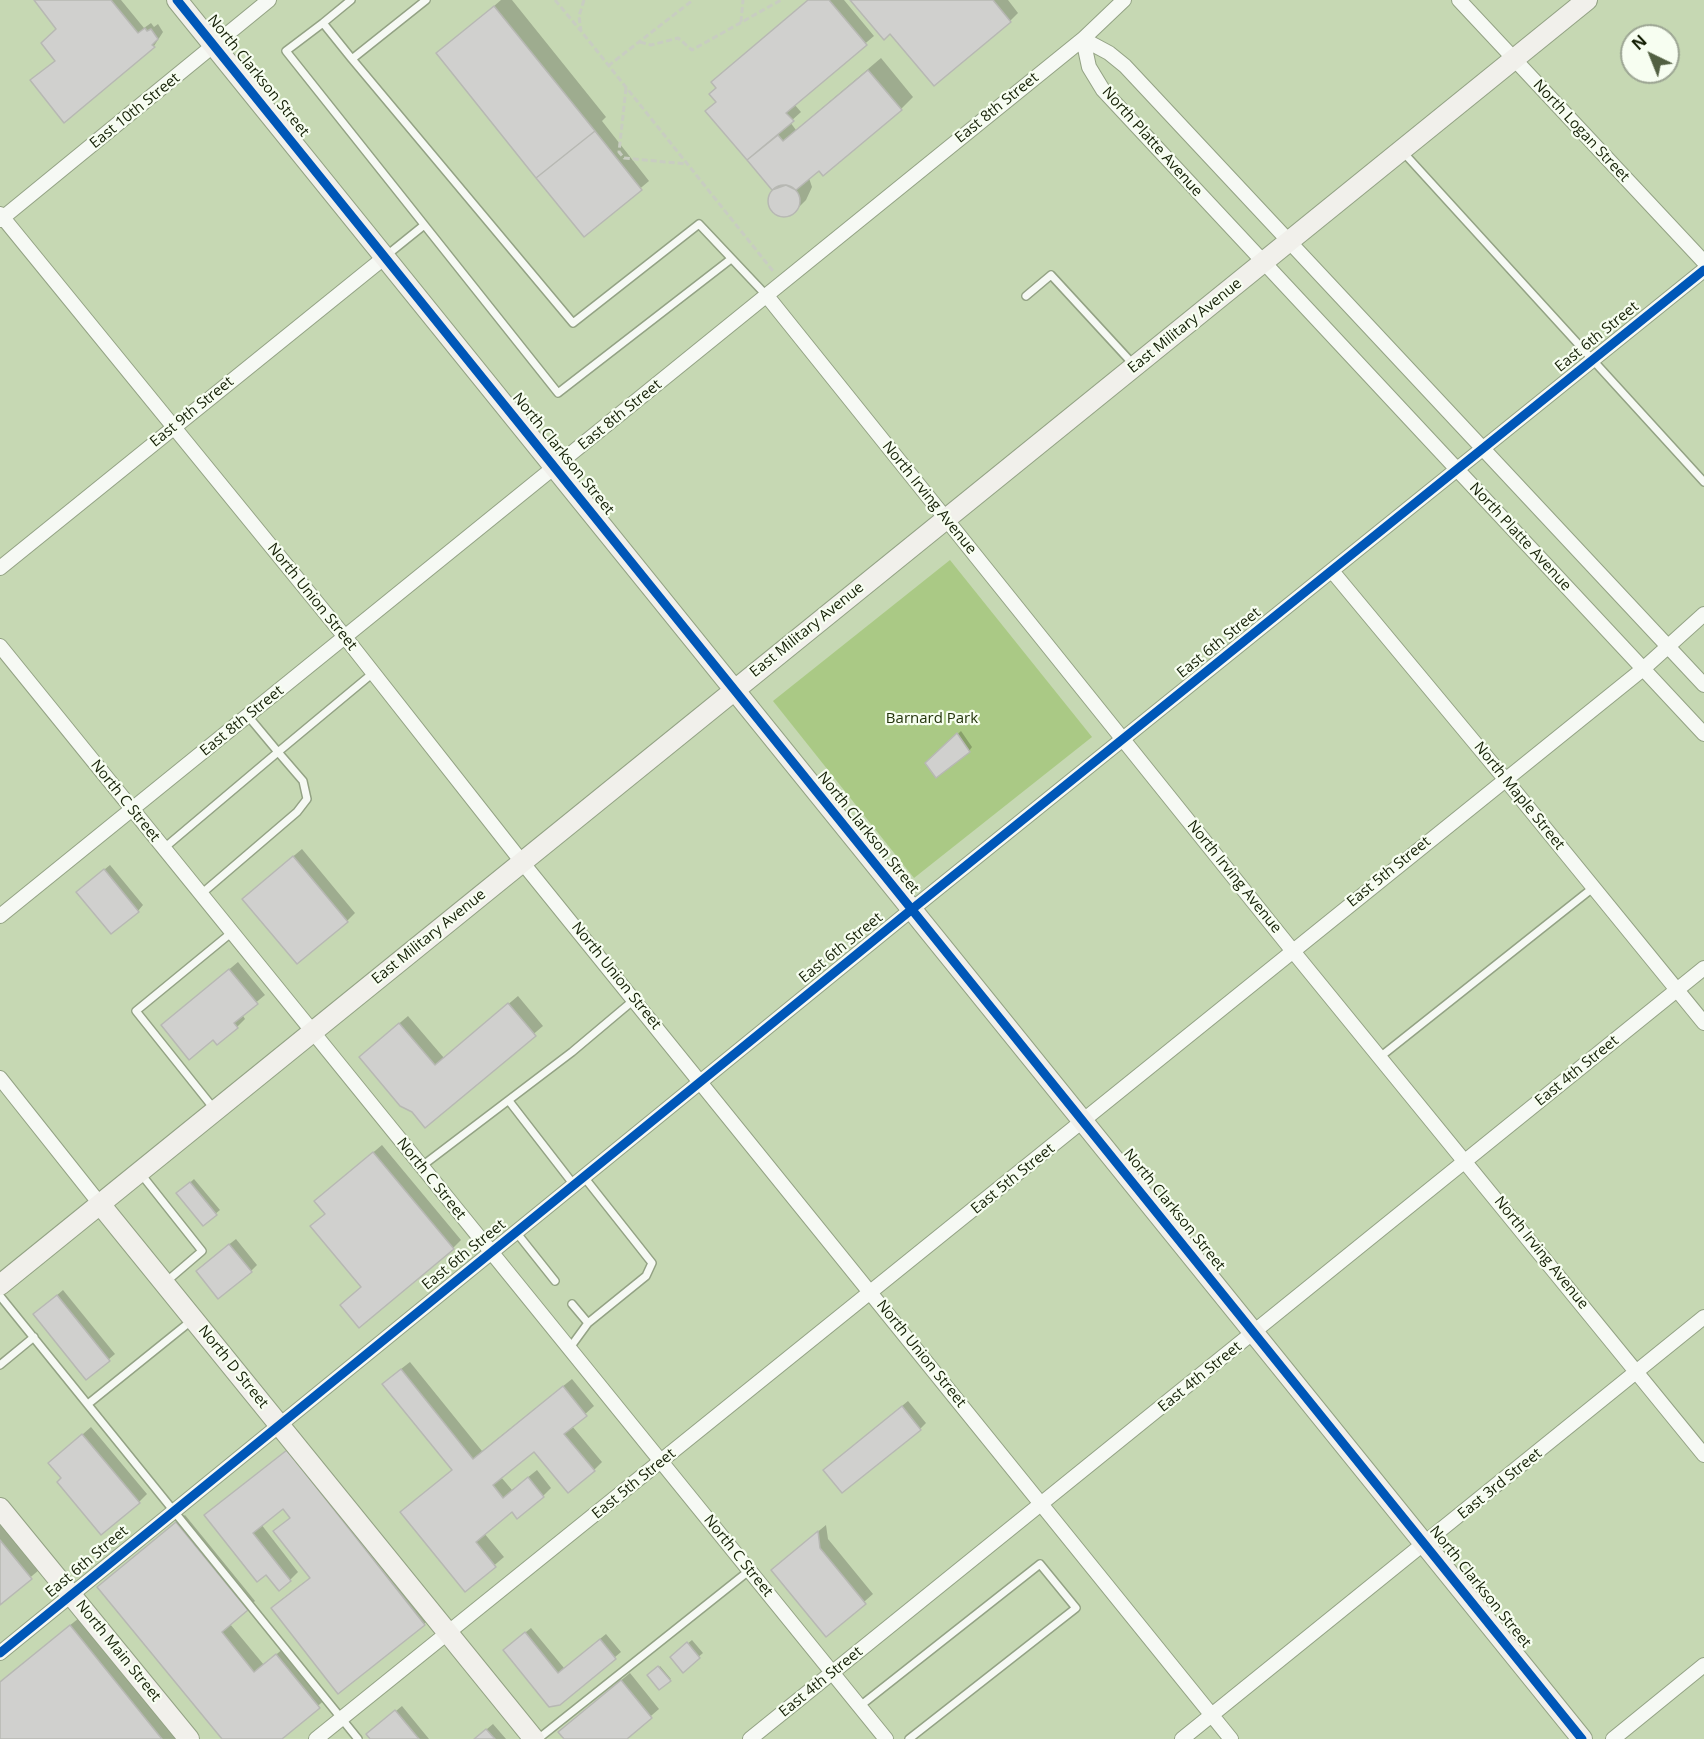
<!DOCTYPE html>
<html>
<head>
<meta charset="utf-8">
<style>
  body { margin:0 }
  #map { position:relative; width:1704px; height:1739px; overflow:hidden; background:#c6d8b3; font-family:"Open Sans",sans-serif }
  canvas { display:block }
  .north { position:absolute; left:1620px; top:24px; width:60px; height:60px; box-sizing:border-box; background:#f7fef1; border:2px solid #9ca593; border-radius:50%; rotate:317deg; font-size:16px; font-weight:700; line-height:24px; text-align:center; color:#141f05 }
  .north::after { content:''; display:block; margin:auto; width:21px; height:27px; background:#526042; clip-path:polygon(50% 0,100% 100%,50% 72%,0 100%) }
</style>
</head>
<body>
<div id="map">
<canvas width="1704" height="1739"></canvas>
<div class="north">N</div>
</div>
<script>
const g = document.querySelector('canvas').getContext('2d');
g.lineJoin = 'round';
function fill(path, color) { g.fillStyle = color; g.fill(path, 'evenodd'); }
function strokePath(path, color, width, dash) { g.strokeStyle = color; g.lineWidth = width; g.lineCap = dash ? 'butt' : 'round'; g.setLineDash(dash || []); g.stroke(path); }
function drawText(font, color, halo, rows, align = 'center') {
  g.font = font + ' "Open Sans",sans-serif'; g.lineWidth = 4.5; g.setLineDash([]); g.textBaseline = 'middle'; g.strokeStyle = halo; g.fillStyle = color; for (const [text, x, y, turn = 0] of rows) {
    g.save(); g.translate(x, y); g.rotate((+turn || 0) * Math.PI / 180); g.textAlign = isNaN(turn) ? turn : align; if (halo) g.strokeText(text, 0, 0); g.fillText(text, 0, 0); g.restore();
  }
}
fill(new Path2D(`
  M950,560L1092,737L914,878L773,701Z`), '#aac985');
fill(new Path2D(`
  M36,0H121L144,28L151,23L154,27L158,24L163,32L154,46L64,120L57,60L58,29Z
  M501,0H512L606,117L602,121L649,181L585,235L438,54Z
  M809,0H844L874,36L794,104L801,112L790,122L796,130L881,58L913,97L901,109L809,178L812,187L806,200L793,213L783,216L774,213L769,205L773,189L707,111L717,101L718,87L713,82Z
  M853,0H1008L1018,13L1010,21Z
  M961,731L972,747L969,751L927,763Z
  M302,849L355,913L347,921L252,891Z
  M110,865L143,905L138,911L84,886Z
  M238,962L265,995L242,1014L245,1019L237,1027L217,1043L213,1038L163,1025Z
  M518,996L543,1026L425,1126L369,1049L408,1016L444,1058Z
  M382,1145L461,1240L453,1248L362,1287L326,1213L325,1193Z
  M194,1179L220,1210L203,1224L182,1190Z
  M236,1239L257,1265L251,1271L203,1265Z
  M63,1290L115,1354L87,1378L35,1314Z
  M410,1362L482,1451L572,1379L594,1406L572,1426L602,1462L594,1470L534,1450L501,1477L512,1490L537,1470L551,1488L543,1496L512,1510L484,1533L504,1557L465,1590L453,1470L392,1376Z
  M908,1401L926,1423L920,1429L831,1464Z
  M91,1427L147,1494L139,1502L63,1478L59,1455Z
  M296,1443L432,1616L424,1624L281,1600L311,1577L291,1517L283,1507L261,1524L298,1572L290,1580L215,1507Z
  M185,1515L255,1601L230,1624L264,1665L285,1647L327,1698L279,1739H224L108,1579Z
  M0,1522L39,1570L0,1603Z
  M826,1525L828,1539L873,1594L826,1635L781,1562Z
  M79,1618L177,1739H0V1682Z
  M531,1628L564,1668L606,1634L621,1652L559,1704L511,1644Z
  M692,1640L703,1653L683,1670L676,1653Z
  M660,1666L671,1679L660,1688L649,1676Z
  M630,1673L659,1709L624,1739H566L568,1724Z
  M402,1706L429,1739H372L374,1729Z
  M493,1724L506,1739H475Z`), '#0003');
const building = new Path2D(`
  M34,0H111L138,33L145,28L147,31L151,29L158,39L152,45L155,47L64,123L30,80L55,61L41,43L56,29Z
  M808,0H829L867,45L786,113L794,121L747,160L705,111L716,102L709,94L716,88L711,82Z
  M850,0H993L1011,22L934,86L890,34L884,40Z
  M494,6L595,131L536,178L436,53Z
  M868,70L902,110L823,176L819,171L796,190L786,185L772,190L747,160L778,135L783,141Z
  M595,131L642,190L584,237L536,178Z
  M768 201a16 16 0 1 1 32 0a16 16 0 1 1-32 0Z
  M957,733L970,752L936,778L925,763Z
  M293,856L348,922L297,964L242,899Z
  M104,869L139,912L111,934L76,892Z
  M229,969L258,1004L234,1023L238,1028L217,1045L213,1040L189,1060L161,1025Z
  M508,1003L536,1036L425,1128L412,1112L400,1106L359,1057L399,1023L435,1065Z
  M373,1152L454,1249L359,1328L340,1305L361,1287L310,1226L325,1214L314,1201Z
  M190,1182L217,1215L203,1226L176,1193Z
  M229,1244L252,1272L218,1299L196,1271Z
  M57,1295L110,1361L86,1380L33,1314Z
  M401,1369L473,1459L563,1386L587,1416L564,1434L595,1471L568,1493L534,1452L493,1485L503,1498L528,1477L544,1497L517,1519L512,1512L476,1542L496,1567L465,1592L400,1512L452,1470L382,1384Z
  M902,1406L921,1430L842,1493L823,1470Z
  M82,1434L140,1503L101,1535L57,1482L61,1478L48,1463Z
  M287,1450L425,1625L338,1694L271,1608L310,1578L273,1531L290,1518L283,1509L253,1533L291,1581L279,1591L266,1575L257,1582L204,1515Z
  M176,1522L248,1610L222,1632L254,1672L276,1654L320,1708L282,1739H222L97,1587Z
  M818,1531L820,1548L866,1604L826,1637L771,1570Z
  M0,1540L32,1579L0,1605Z
  M70,1625L162,1739H0V1682Z
  M525,1632L558,1673L600,1639L616,1659L560,1705L549,1707L503,1650Z
  M687,1642L700,1658L683,1673L670,1657Z
  M658,1666L671,1681L659,1690L647,1675Z
  M621,1680L652,1718L627,1739H564L558,1732Z
  M395,1710L419,1739H370L366,1734Z
  M486,1729L495,1739H474Z`);
fill(building, '#d0d0ce');
strokePath(building, '#b7b8b3', 1.5);
const lane = new Path2D(`
  M351,0L323,23L352,59
  M426,0L352,59L573,323L699,224L767,296
  M323,23L286,51L558,393L731,259
  M1403,152L1704,482
  M387,255L423,226
  M1026,296L1051,275L1133,364
  M163,849L278,752L248,716
  M200,895L297,812L307,799L303,781L278,752L373,673
  M1380,1057L1594,887
  M509,1101L574,1185
  M215,1110L136,1011L231,933
  M422,1166L572,1052L635,999
  M141,1174L202,1251L167,1281
  M516,1232L555,1281
  M0,1296L358,1739
  M572,1304L588,1323
  M569,1349L588,1323L646,1276L652,1263L584,1177
  M0,1365L34,1337
  M88,1404L191,1321
  M860,1706L1040,1564L1076,1608L909,1739
  M538,1739L750,1570`);
const street = new Path2D(`
  M1459,0L1704,262
  M1083,39L1089,67L1103,90L1704,734
  M1083,39L1109,53L1125,66L1704,685
  M0,214L345,637L522,862L1231,1739
  M0,220L269,0
  M767,296L1292,950L1704,1455
  M0,568L385,257
  M1332,571L1505,779L1704,1023
  M0,646L886,1739
  M0,916L1083,39L1124,0
  M0,1078L100,1204
  M0,1653L911,910L1704,270
  M316,1739L1643,669L1704,614
  M750,1739L1704,968
  M1182,1739L1704,1317
  M1613,1739L1704,1665`);
const secondary = new Path2D(`
  M177,0L1582,1739
  M100,1204L534,1739
  M0,1285L1587,0
  M0,1508L189,1739`);
strokePath(lane, '#93a284', 10);
strokePath(street, '#93a284', 16);
strokePath(secondary, '#93a284', 22);
strokePath(new Path2D(`
  M555,0L580,30
  M584,0L579,16L581,31L773,271
  M741,22L743,0
  M640,42L651,45L678,38L692,50L781,0
  M608,66L693,0
  M626,88L619,152L624,158L687,164`), '#c8cdc1', 3, [6, 3]);
strokePath(lane, '#f6f9f4', 7);
strokePath(street, '#f6f9f4', 14);
strokePath(secondary, '#f1f0eb', 20);
strokePath(new Path2D(`
  M177,0L1582,1739
  M0,1653L911,910L1704,270`), '#0057b8', 9);
drawText('15px', '#141f05', '#f7fef1', [
  ["North Clarkson Street",258,76,51],
  ["East 8th Street",997,108,-39],
  ["East 10th Street",135,111,-39],
  ["North Logan Street",1581,131,47],
  ["North Platte Avenue",1152,142,48],
  ["East Military Avenue",1185,326,-39],
  ["East 6th Street",1597,337,-39],
  ["East 9th Street",192,412,-39],
  ["East 8th Street",620,415,-39],
  ["North Clarkson Street",563,454,51],
  ["North Irving Avenue",929,498,51],
  ["North Platte Avenue",1520,537,47],
  ["North Union Street",312,597,51],
  ["East Military Avenue",807,630,-39],
  ["East 6th Street",1219,643,-39],
  ["East 8th Street",242,721,-39],
  ["North Maple Street",1519,796,51],
  ["North C Street",125,801,51],
  ["North Clarkson Street",868,833,51],
  ["East 5th Street",1389,872,-39],
  ["North Irving Avenue",1234,877,51],
  ["East Military Avenue",429,937,-39],
  ["East 6th Street",841,948,-39],
  ["North Union Street",616,976,51],
  ["East 4th Street",1577,1071,-39],
  ["North C Street",431,1179,51],
  ["East 5th Street",1013,1179,-39],
  ["North Clarkson Street",1174,1210,51],
  ["North Irving Avenue",1541,1253,51],
  ["East 6th Street",464,1255,-39],
  ["North Union Street",921,1354,51],
  ["North D Street",233,1367,51],
  ["East 4th Street",1200,1377,-39],
  ["East 5th Street",634,1484,-39],
  ["East 3rd Street",1500,1484,-39],
  ["North C Street",738,1556,51],
  ["East 6th Street",87,1562,-40],
  ["North Clarkson Street",1480,1587,51],
  ["North Main Street",118,1651,51],
  ["East 4th Street",821,1682,-39]
]);
drawText('15px', '#22330b', '#f7fef1', [
  ["Barnard Park",932,719]
]);
</script>
</body>
</html>
